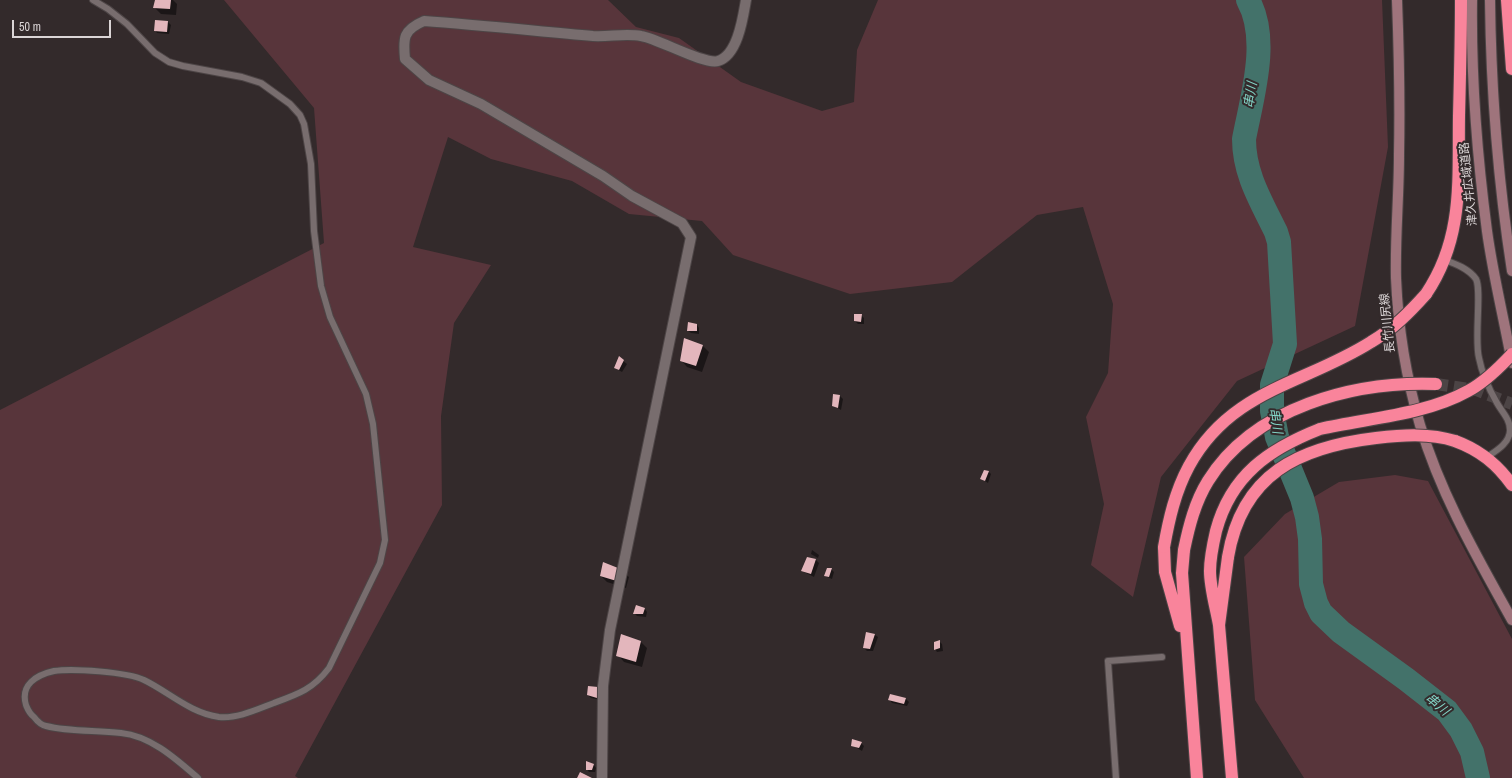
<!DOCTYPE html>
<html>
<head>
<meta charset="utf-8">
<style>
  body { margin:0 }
  #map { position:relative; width:1512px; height:778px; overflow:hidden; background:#332a2b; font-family:"Archivo Narrow",sans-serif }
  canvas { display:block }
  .scale { position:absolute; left:12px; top:20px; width:99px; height:18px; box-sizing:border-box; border:2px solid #dbd5d6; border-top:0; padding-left:5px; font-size:12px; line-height:14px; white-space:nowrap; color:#dbd5d6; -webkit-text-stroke:3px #332a2b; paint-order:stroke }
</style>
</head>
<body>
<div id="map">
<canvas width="1512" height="778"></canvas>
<div class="scale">50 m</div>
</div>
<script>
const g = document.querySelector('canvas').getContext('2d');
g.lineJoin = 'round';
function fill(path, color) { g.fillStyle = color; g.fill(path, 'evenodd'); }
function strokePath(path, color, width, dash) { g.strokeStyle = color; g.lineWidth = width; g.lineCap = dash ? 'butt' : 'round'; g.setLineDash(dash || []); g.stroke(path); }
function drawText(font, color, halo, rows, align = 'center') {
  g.font = font + ' "Archivo Narrow","Noto Sans JP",sans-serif'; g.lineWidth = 4; g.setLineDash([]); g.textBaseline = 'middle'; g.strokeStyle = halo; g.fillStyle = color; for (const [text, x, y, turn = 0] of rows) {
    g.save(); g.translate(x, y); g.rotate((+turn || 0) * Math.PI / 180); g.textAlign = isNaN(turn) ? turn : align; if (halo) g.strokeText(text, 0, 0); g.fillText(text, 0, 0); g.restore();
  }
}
fill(new Path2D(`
  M224,0H608L636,27L679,38L741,82L822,111L854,102L857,50L878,0H1382L1388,147L1355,326L1237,381L1161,477L1133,597L1091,565L1104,504L1086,417L1108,373L1113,304L1083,207L1037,215L952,282L850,294L733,255L702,221L629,214L572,181L491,159L448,137L413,247L491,265L454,323L441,416L442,505L295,776L298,778H0V410L324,243L314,108Z
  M1395,475L1428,481L1512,639V778H1304L1255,700L1244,557L1285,514L1339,482Z`), '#58353b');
fill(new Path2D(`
  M156,0H173L177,4L176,15L161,14L155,8Z
  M168,22L171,25L169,34L157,33L155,30Z
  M861,315L864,318V324H858L855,321Z
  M697,325L699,328V334L691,333L688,331Z
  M702,345L709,352L702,372L687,367L681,360Z
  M619,358L627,364L622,372L615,368Z
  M840,396L843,399L841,410L833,405Z
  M989,472L991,474L988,483L982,479Z
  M812,550L819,555L818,558L811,554Z
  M808,558L816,560L819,563L814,577L802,571Z
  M831,569L834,572L832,579L825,576Z
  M622,571L629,577L626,588L607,582L601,576Z
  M645,609L647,612L646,617L637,616L635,614Z
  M867,633L875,635L878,637L873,651H867L864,648Z
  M939,641L942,644L943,651L937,652L935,649Z
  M641,642L647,648L642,667L624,662L618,655Z
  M598,688L600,691V700L591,698L588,695Z
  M891,695L906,699L909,702L907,706L892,703L890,700Z
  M861,743L864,746L862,751L852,745Z
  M594,765L596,768L595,772H589L587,769Z`), '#0007');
strokePath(new Path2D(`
  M1248,0C1270,39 1252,97 1244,139C1244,174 1261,201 1276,232L1279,242L1285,344L1272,385V411L1277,437L1302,498L1307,517L1310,539L1311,584L1316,603L1321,613L1341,632L1406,679L1447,711L1461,730L1472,752L1478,778`), '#43726a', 24);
fill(new Path2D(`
  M155,0H171L170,9L153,8Z
  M155,20L168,21L167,32L154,31Z
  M854,314H862L861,322L854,321Z
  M688,322L697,324V331H687Z
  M684,338L703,345L696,366L680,361Z
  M619,356L624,360L619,370L614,368Z
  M833,394L840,395L838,408L832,406Z
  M984,470L989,471L985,481L980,479Z
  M807,557L816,559L811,574L801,571Z
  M603,562L623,570L620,582L600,576Z
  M827,568H832L829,577L824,576Z
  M636,605L645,608L643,614H633Z
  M866,632L875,634L870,649L863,648Z
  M621,634L641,641L636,662L616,656Z
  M940,640V648L934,650V642Z
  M588,686L598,687L597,698L587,695Z
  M890,694L906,698L904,704L888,700Z
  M852,739L862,742L859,748L851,746Z
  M586,761L594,764L592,770H586Z
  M580,772L592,778H577Z`), '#e3b6bc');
strokePath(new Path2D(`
  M1436,384L1476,390L1512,404`), '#4c4445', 12, [12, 6]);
const service = new Path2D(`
  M93,0L108,9L127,24L155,53L169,62L183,66L242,77L261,83L290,104L300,115L304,124L311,164L314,231L321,286L330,317L366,394L373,424L385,540L380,563L329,668C313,689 299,694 274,703C258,709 237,719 219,717C190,713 169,692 144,680C127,672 72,668 54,671C36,675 20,685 26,705C28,710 29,713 34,717C37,721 41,725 46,726C70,732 96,730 121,733C151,736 176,759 198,778
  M1445,260C1456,264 1469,269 1476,279C1482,290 1474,339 1479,358C1482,374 1489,389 1497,403C1502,412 1510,419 1510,430C1510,443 1496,451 1487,457
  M1116,778L1108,661L1162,657`);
const minor = new Path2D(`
  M602,778L603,686L610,630L691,237L682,223L632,196L603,176L481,104L429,80L405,59C403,38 403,30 424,21C480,25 536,31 593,36C609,37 626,33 641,36C659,39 704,65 718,61C738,55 743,17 746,0`);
const secondary = new Path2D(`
  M1397,0C1399,52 1400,103 1399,155C1399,196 1395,237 1396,278C1398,327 1406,377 1420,425C1441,495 1477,557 1512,620
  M1472,0C1471,77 1477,155 1487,231C1493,275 1504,319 1512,363
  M1490,0C1491,91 1498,181 1512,271`);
const motorway = new Path2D(`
  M1507,0L1512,69
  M1426,294C1464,238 1458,180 1459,116C1460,77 1461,39 1461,0
  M1455,441C1480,450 1497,464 1512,485
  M1164,547L1165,572L1180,626
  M1184,550L1182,573L1197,778
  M1228,557L1219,625L1232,778
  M1219,625C1216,608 1210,588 1210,571C1210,558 1213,544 1216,531C1231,475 1269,449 1320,429`);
strokePath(service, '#4d4546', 8);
strokePath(minor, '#4d4546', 12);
strokePath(secondary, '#4d4546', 12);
strokePath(motorway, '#4d4546', 14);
strokePath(service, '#786d6e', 6);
strokePath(minor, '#786d6e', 10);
strokePath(secondary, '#9f747c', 10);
strokePath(motorway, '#f9849b', 12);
const motorwayBridge = new Path2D(`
  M1320,429C1368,418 1425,415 1468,391C1485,382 1499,368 1512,354
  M1164,547C1169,519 1175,492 1189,466C1231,389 1305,384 1371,342C1393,329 1409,313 1426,294
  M1184,550C1189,526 1195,502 1208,481C1254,407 1354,381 1436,384
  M1228,557C1242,474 1299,447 1376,438C1402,435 1430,433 1455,441`);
strokePath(motorwayBridge, '#4d4546', 14, []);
strokePath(motorwayBridge, '#f9849b', 12);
drawText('12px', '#dbd5d6', '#332a2b', [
  ["津久井広域道路",1469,184,-96],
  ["長竹川尻線",1388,323,-96]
]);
drawText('italic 13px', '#83d5c7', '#332a2b', [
  ["串川",1251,95,-81],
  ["串川",1275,421,81],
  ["串川",1437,705,40]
]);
</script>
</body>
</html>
